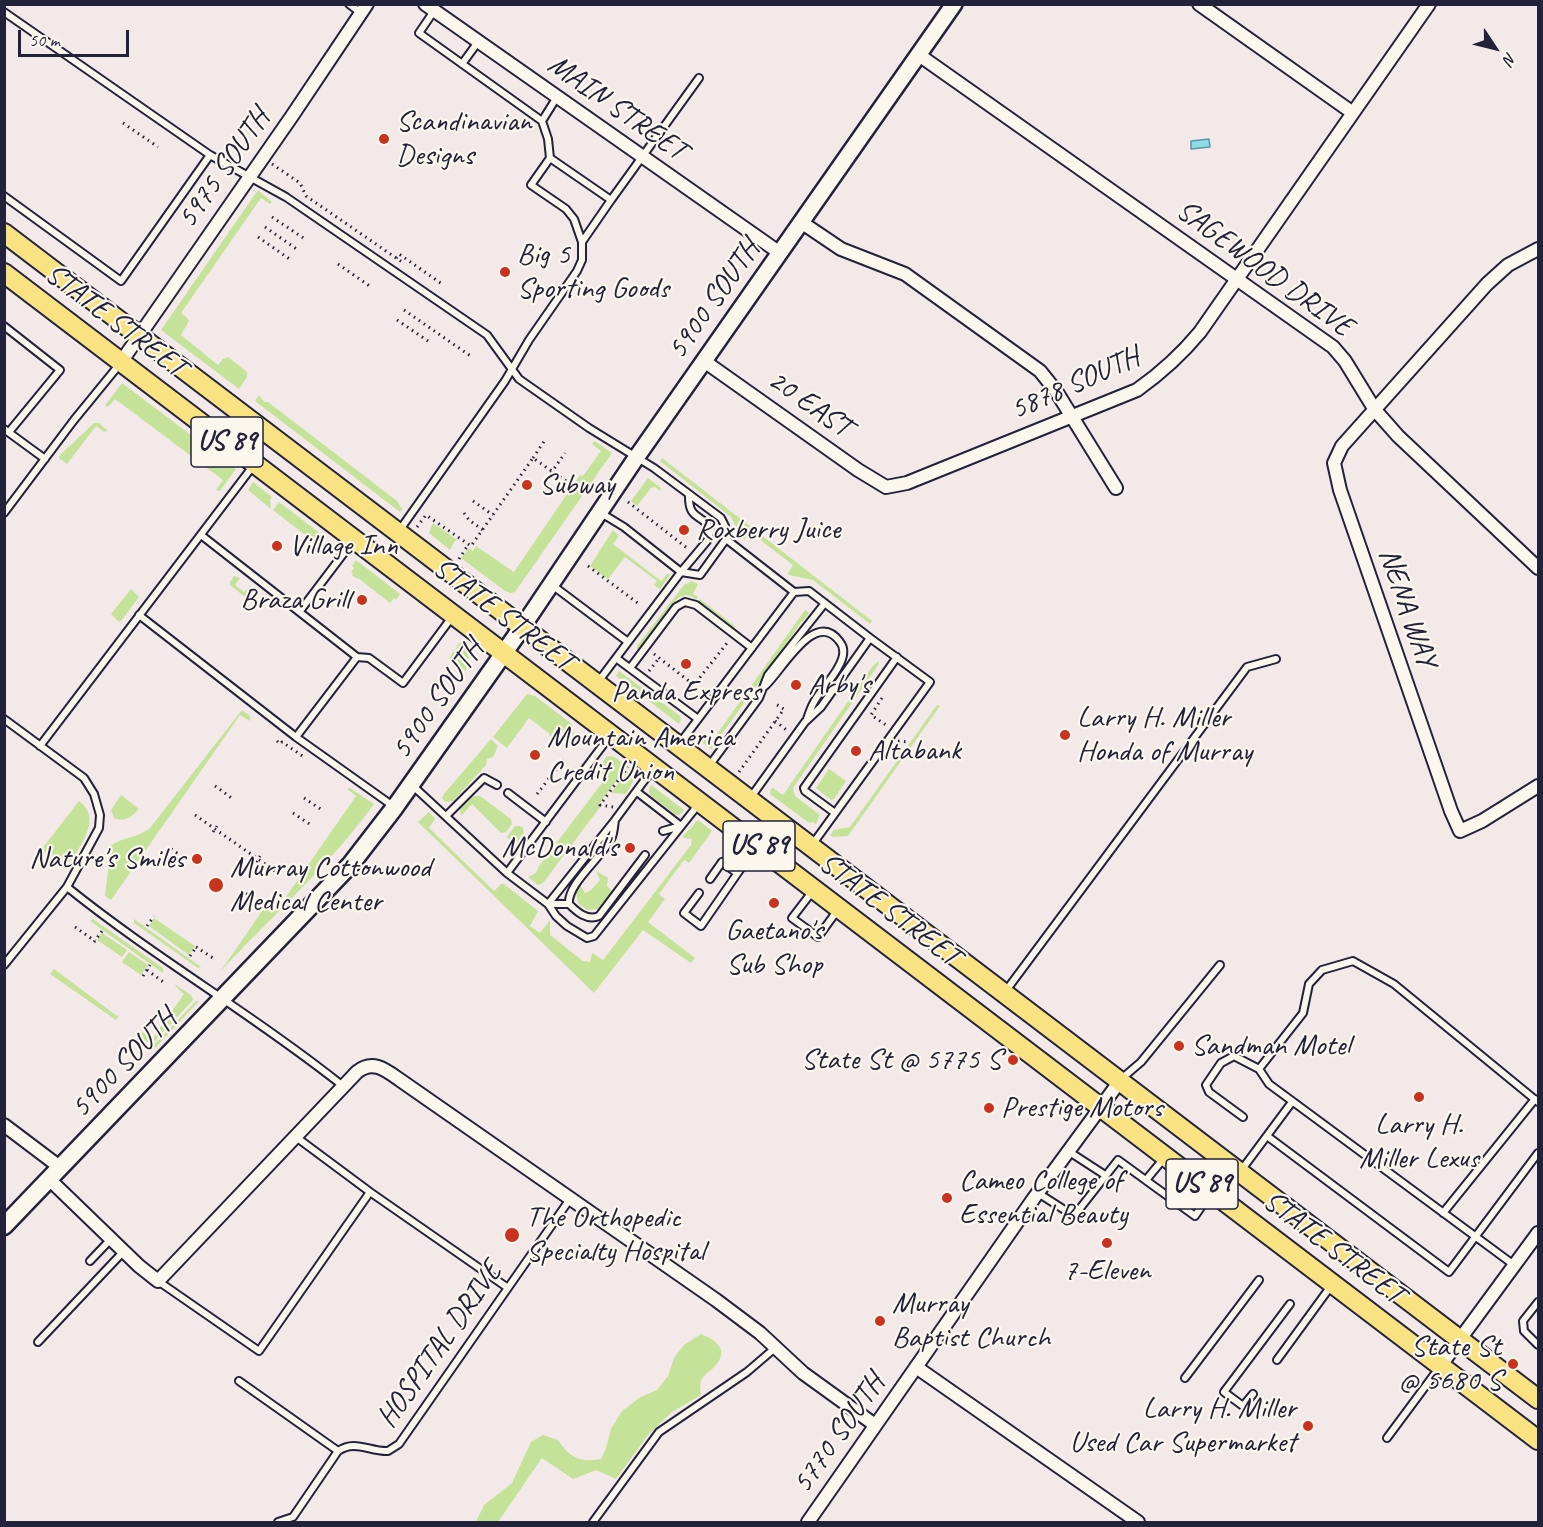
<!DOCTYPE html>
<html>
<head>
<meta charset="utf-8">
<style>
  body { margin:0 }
  #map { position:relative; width:1543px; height:1527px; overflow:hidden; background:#f4e9e9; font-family:Caveat,sans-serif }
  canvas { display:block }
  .frame { position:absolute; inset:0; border:6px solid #22223b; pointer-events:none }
  .north { position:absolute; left:1465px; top:18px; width:60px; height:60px; -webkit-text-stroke:4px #fbf7ec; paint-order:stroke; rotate:125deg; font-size:16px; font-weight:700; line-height:24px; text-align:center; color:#22223b }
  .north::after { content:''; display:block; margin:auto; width:21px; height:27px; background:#22223b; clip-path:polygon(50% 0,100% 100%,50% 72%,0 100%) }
  .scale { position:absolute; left:18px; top:30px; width:111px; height:27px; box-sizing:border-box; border:3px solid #22223b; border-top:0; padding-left:8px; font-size:18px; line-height:21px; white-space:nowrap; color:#22223b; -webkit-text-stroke:4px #fbf7ec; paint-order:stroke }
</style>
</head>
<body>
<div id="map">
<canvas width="1543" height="1527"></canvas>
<div class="frame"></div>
<div class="north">N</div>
<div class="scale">50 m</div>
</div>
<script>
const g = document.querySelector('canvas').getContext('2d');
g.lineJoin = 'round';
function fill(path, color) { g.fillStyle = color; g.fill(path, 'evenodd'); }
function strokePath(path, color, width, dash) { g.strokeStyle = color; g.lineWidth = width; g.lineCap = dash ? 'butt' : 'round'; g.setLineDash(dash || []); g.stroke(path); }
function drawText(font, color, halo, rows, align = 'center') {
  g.font = font + ' Caveat,sans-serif'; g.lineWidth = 4.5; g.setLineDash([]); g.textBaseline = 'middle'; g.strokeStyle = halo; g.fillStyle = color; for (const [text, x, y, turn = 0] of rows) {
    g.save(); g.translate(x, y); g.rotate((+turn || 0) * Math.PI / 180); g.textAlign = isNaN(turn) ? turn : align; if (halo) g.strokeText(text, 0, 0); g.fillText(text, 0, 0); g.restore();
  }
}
fill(new Path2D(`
  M258,190L272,202L270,204L261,198L181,313L187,318L189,321L181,335L218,365L223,359L228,357L247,372V377L239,389L161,330Z
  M122,383L236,469L220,491L216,490L223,480L115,399L109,406L106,407V404Z
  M259,395L264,402H268L397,501L402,509L400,512L255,401Z
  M94,423H99L108,431L104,432L96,426L67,464L59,458V456Z
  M594,441L612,453L515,592L511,593L505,591L461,558L469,548L473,551L476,546L514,572L580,475L583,476L601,451L592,444Z
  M662,458L872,621L870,624L813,580L789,575L788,573L793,565L750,532L745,539H742L731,517L660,461Z
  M648,478L661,488L660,491L655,487L651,488L637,506L631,501Z
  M253,482L272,497L270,500L271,509L248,490Z
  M279,502L321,534L314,542L273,510Z
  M433,523L457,540L454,542L450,550L429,533Z
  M613,530L619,536L613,544L661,581L667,574H671L660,589L654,585L657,581L625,557L608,579L590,566Z
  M356,560L400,594L396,600L394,598L390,603L358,578L357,579L352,575L353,573L351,572L354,568L352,566Z
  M234,576L240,578L235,585L244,592L250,586L253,588L249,596L245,597L230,585V582Z
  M692,581L698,584L693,594L698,597L696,600C690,594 684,594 677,599L640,648L637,649V646L684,585Z
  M131,589L139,597L121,621L119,622L111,614Z
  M700,599L736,627L734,630L698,602Z
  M805,610L809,613L803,621L801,622L787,644L711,749L695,737L700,733L712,741Z
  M461,641L469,656L466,671L449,658Z
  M878,661L879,664L793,788L795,796L820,815L816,824L813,822L809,823L770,794L771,789L773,788L783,795L872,667Z
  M619,671L680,716L681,720L679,724L616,676Z
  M527,694L535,696L573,725L572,732L579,737L556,741L549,736L550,734L529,718L507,748L493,737Z
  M937,705L940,706L848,836L833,837L830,835L834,830L850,827Z
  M242,710L250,716V721L240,715L111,900L105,896L111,846C121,837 136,839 150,828Z
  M491,739L498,746L493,757L487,759L486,765L453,801L445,802L442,798L443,795Z
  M607,756L615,757L627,767L598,805L600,807L543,883L538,885L528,877L536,873L539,866L605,779L597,770Z
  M630,768L637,774L626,794L611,793Z
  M829,769L846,781L834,799L831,800L816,788Z
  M651,785L684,810L679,815H676L650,795L649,790Z
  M350,788L374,804C331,864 270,918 220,972L269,901L279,907L356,796L347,789Z
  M121,795L139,809C133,816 124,823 114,818L111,810Z
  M474,796H480L511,819L512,824L506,832L501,833L472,804L461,816L460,809Z
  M79,801C104,818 78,851 65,868L41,850Z
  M429,812L435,819L429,828L494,891L501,884H504L538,911L530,926L540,933L550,920V935L583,961L590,962L592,953L603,960L691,845L692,839L684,838L683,836L698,820L712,831L689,863L684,860L659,894L665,899L648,922L695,958L691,963L643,930L594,993L418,822Z
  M515,826H520L523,828L524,835L509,855L504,857L502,856L513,844L507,837Z
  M596,871L608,878L607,886L613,892L599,909L587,910L578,903L576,891L580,885L585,893L591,890L600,880Z
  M154,918L195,946L189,955L149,926Z
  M93,919L163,968V973L90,921Z
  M134,919L201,967L198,968L134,923Z
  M102,933L127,950L122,957L97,940Z
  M129,952L148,965L141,975L122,962Z
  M54,969L117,1016L119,1015L116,1020L50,974Z
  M176,985L191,995L193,1000L151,1045L140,1037L143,1032L153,1038L184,994L175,986Z
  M196,1001H199L155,1048L153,1046Z
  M701,1334C716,1340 730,1350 715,1366C712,1370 707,1372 704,1376C699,1382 700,1388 701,1395L672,1412L648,1435L616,1479L596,1470L573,1479L542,1458L498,1522H476L484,1505L512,1483L531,1442L543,1435L558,1440C569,1457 580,1463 601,1459L606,1448L611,1429L622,1411L639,1398L657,1390L668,1376L674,1358L684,1345Z`), '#c5e299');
const water = new Path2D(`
  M1209,139L1210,147L1191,149V141Z`);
fill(water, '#8bdce6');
strokePath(water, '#6192a2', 1.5);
const service = new Path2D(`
  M349,4L361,13
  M4,12L210,155L286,197L487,335L519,379L589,428L654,468L721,518L725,526L726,539L794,592L680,743
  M462,64L478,42
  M542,121L557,97
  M550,158L531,185L566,209L574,219L582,242
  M4,196L121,281L210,155
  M611,200L699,78
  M4,326L60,370L9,432
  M4,429L45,459
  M4,513L74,420L119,365
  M601,513L624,527L681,572L707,541L711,530C702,512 688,522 689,494
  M399,531L505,381L529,340L577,271L582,260V242L611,200L550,158L548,139L542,121L419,33L434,11
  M201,535L357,657L296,737
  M552,585L628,642L598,682
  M300,611L353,541
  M139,615L296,737L393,806
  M628,642L681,572L700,575L726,539
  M357,657L369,658L403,683L452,617
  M616,658L698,719
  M630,668L676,607L685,602L696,605L752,648
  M765,686C782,671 815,607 840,642C844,647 844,653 842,659C837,675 822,687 814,702C811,707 809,713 807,719
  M4,719L84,778L94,794L100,815L99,828L67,887L4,965
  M40,746L253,466
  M709,766L759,698L768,675L825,603
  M413,786L507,873L609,737
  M637,792L681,826
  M508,793L546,822
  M751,797L805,722L821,707L870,638L809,591L794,592
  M835,813L805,791L804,788L897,657
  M446,816L484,778L497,785
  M615,820C614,826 614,834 611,839C601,858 567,884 569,904C577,912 587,921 599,916L645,855
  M663,831L681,826
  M812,845L930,682L870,638
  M507,873L548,904L556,916L567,926L587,938L594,936L698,805
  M710,879L722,862L737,873
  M67,887C155,958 254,1015 343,1086
  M812,892L792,918L818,937L837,911
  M699,893L684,913L701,926L755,848
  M548,904L615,820L652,770
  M548,904H569
  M1005,992L1247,667L1276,659
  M1120,1080L1141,1062L1220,965
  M1243,1117L1209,1092L1206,1085L1221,1063L1234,1056L1259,1069
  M1267,1136L1449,1272L1538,1153
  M296,1137L370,1192
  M1068,1151L1105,1175
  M1240,1172L1292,1102
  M1146,1180L1165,1157
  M1038,1193L1074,1216L1118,1160L1195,1216L1210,1194
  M1443,1213L1535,1099
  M90,1261L111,1239
  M1514,1265L1269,1084L1259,1069L1303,1013L1309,984L1322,970L1353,961L1394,984L1538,1102
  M158,1281L259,1351L370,1192L508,1288
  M1538,1302L1523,1321L1524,1331L1538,1345
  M38,1342L124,1251
  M1277,1360L1331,1286
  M1185,1378L1259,1280
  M239,1381L338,1451
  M1253,1394L1243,1406L1224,1392L1290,1304
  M1387,1438L1439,1368
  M278,1522L293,1517L338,1451C355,1439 370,1452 388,1451L399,1444L570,1199
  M593,1522L659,1432L747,1372L775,1348`);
const minor = new Path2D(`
  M425,4L780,253
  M1199,4L1353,113
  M919,55L1333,347L1345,361L1375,410L1398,436L1538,568
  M801,222L841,249L905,274L1040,371L1056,391L1116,488
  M1538,249L1508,265L1487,284L1342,446L1334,463L1340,490L1451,811L1460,831L1482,821L1538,786
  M704,361L858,470L886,487L907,483L1137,390C1161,373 1181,355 1200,332L1429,4
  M121,362L292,116L367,4
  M4,1125L61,1168
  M50,1180L139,1266L158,1281L357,1072C373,1059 386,1070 400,1080L716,1300L760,1333L803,1373L875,1425
  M1441,1365L1538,1233
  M916,1367L1138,1522
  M808,1522L1034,1198L1120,1081`);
const tertiary = new Path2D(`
  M523,626L636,458L954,4`);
const secondary = new Path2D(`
  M4,1226L351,864L395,807L523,626`);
const primary = new Path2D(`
  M4,233L1538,1399
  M4,273L1538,1440`);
strokePath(service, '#22223b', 10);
strokePath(minor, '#22223b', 16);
strokePath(tertiary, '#22223b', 20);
strokePath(secondary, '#22223b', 21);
strokePath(primary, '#22223b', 22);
strokePath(new Path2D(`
  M123,123L158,147
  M272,164L300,183L306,196L402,262
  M272,217L305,239
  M265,227L298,250
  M258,237L291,260
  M396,258L399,254L442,284
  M338,264L371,287
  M404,310L472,357
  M397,320L431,343
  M533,458L545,440
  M551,473L565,453
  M473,501L493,515
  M628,502L687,548
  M464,513L469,520L483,530
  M417,527L426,515L471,546L533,458L569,483
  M459,559L468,545
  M588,566L639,604
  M654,654L694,685L727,643
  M649,671L659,658
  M882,698L871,715L886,725
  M775,721L788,731
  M277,741L280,744L282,742L304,757
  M898,741L908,742
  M571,744L582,741L586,736
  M739,772L784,709L774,703
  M215,786L233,799
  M537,794L564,759L563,756
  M304,798L322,810
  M613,807L600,805L628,767
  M293,813L311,825
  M195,815L278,873
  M213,832L217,826
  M171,849L189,861
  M256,862L260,856
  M241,890L257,901
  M147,926L154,916
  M75,927L95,941
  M94,942L102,931
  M196,947L216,960
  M190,956L197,946
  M147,970L166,984
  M143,976L150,965`), '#22223b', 3, [1.5, 4.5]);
strokePath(service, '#fbf7ec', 6);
strokePath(minor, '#fbf7ec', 12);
strokePath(tertiary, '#fbf7ec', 15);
strokePath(secondary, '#fbf7ec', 16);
strokePath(primary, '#f8e281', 18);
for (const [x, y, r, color] of [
  [384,139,6,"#c8321e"],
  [505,272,6,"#c8321e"],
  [527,485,6,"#c8321e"],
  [684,530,6,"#c8321e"],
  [277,546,6,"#c8321e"],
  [362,600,6,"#c8321e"],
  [686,664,6,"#c8321e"],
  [796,685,6,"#c8321e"],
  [1065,735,6,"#c8321e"],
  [856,751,6,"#c8321e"],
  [535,755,6,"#c8321e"],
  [630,848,6,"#c8321e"],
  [197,859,6,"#c8321e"],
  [216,885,8,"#c8321e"],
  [774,903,6,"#c8321e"],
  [1179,1046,6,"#c8321e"],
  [1013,1060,6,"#c8321e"],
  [1419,1097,6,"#c8321e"],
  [989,1108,6,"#c8321e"],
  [947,1198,6,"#c8321e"],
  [512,1235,8,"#c8321e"],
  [1107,1243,6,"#c8321e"],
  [880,1321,6,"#c8321e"],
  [1513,1364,6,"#c8321e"],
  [1308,1426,6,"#c8321e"]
]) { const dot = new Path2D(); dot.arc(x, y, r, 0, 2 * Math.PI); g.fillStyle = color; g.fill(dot); strokePath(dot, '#fbf7ec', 2); }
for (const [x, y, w] of [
  [227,442,72],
  [759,846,72],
  [1202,1184,72]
]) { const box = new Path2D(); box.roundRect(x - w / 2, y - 25, w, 50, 4.5); g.fillStyle = '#fbf7ec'; g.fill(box); strokePath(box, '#22223b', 1.5); }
drawText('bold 28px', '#22223b', null, [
  ["US 89",227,442],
  ["US 89",759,846],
  ["US 89",1202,1184]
]);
drawText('30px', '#22223b', '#fbf7ec', [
  ["MAIN STREET",617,108,35],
  ["5975 SOUTH",224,169,-55],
  ["SAGEWOOD DRIVE",1264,269,36],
  ["5900 SOUTH",714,300,-55],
  ["STATE STREET",115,321,37],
  ["5878 SOUTH",1075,384,-24],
  ["20 EAST",809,404,35],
  ["NENA WAY",1407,608,71],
  ["STATE STREET",503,615,37],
  ["5900 SOUTH",438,700,-55],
  ["STATE STREET",889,910,37],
  ["5900 SOUTH",124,1064,-46],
  ["STATE STREET",1333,1248,37],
  ["HOSPITAL DRIVE",440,1345,-55],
  ["5770 SOUTH",839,1434,-55]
]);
drawText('30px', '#22223b', '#fbf7ec', [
  ["Scandinavian",396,122],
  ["Designs",396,156],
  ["Big 5",517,255],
  ["Sporting Goods",517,289],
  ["Subway",539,485],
  ["Roxberry Juice",696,530],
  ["Village Inn",289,546],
  ["Braza Grill",350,600,"right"],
  ["Arby's",808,685],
  ["Panda Express",686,692,"center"],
  ["Larry H. Miller",1077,718],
  ["Honda of Murray",1077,752],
  ["Mountain America",547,738],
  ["Credit Union",547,772],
  ["Altabank",868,751],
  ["McDonald's",618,848,"right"],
  ["Nature's Smiles",185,859,"right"],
  ["Murray Cottonwood",230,868],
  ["Medical Center",230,902],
  ["Gaetano's",774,931,"center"],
  ["Sub Shop",774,965,"center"],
  ["Sandman Motel",1191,1046],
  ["State St @ 5775 S",1001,1060,"right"],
  ["Prestige Motors",1001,1108],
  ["Larry H.",1419,1125,"center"],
  ["Miller Lexus",1419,1159,"center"],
  ["Cameo College of",959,1181],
  ["Essential Beauty",959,1215],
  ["The Orthopedic",526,1218],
  ["Specialty Hospital",526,1252],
  ["7-Eleven",1107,1271,"center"],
  ["Murray",892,1304],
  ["Baptist Church",892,1338],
  ["State St",1501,1347,"right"],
  ["@ 5680 S",1501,1381,"right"],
  ["Larry H. Miller",1296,1409,"right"],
  ["Used Car Supermarket",1296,1443,"right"]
], 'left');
</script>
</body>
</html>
